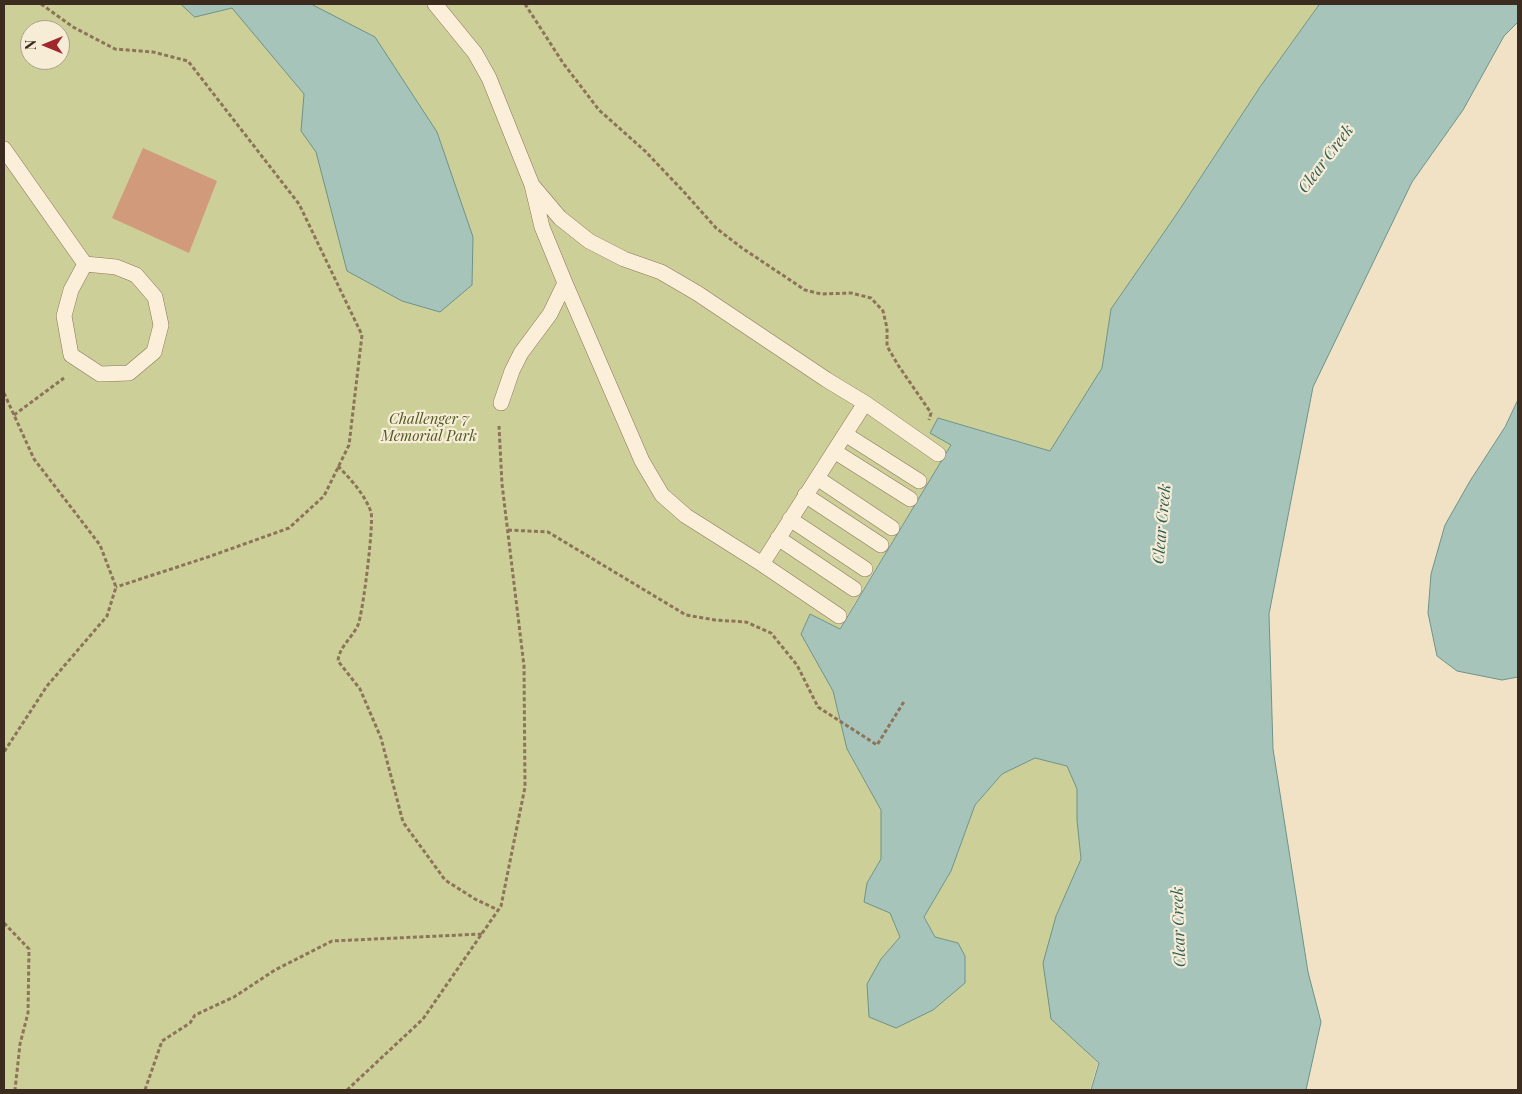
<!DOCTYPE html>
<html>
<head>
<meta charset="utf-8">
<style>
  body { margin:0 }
  #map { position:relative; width:1522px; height:1094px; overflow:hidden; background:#f1e2c5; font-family:"Playfair Display",serif }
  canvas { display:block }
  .frame { position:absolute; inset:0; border:5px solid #3c2c1f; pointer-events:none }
  .north { position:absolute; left:20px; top:20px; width:50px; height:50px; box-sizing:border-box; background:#f7ecd6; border:1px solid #ac9f8d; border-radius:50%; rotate:270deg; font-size:14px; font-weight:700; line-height:20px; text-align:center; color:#3c2c1f }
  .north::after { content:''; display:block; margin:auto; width:18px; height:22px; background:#9f272d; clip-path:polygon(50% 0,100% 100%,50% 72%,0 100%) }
</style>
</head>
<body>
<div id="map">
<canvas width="1522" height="1094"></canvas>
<div class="frame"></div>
<div class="north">N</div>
</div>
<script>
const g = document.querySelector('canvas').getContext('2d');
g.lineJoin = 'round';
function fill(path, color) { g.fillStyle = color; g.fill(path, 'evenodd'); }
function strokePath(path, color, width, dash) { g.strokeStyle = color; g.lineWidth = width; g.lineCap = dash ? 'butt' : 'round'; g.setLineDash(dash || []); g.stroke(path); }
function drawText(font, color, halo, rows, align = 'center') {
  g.font = font + ' "Playfair Display",serif'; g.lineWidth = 4.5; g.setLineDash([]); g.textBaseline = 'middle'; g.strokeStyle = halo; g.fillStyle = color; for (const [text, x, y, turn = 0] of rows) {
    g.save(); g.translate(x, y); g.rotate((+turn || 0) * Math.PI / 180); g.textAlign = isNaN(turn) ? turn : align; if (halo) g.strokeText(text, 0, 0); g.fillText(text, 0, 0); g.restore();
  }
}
fill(new Path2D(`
  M4,4H1320L1260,87L1176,215L1111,309L1102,368L1050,451L938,418L951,445L839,629L810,614L801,633L833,691L847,749L881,810V859L867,883L890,913L900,937L881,959L935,937L924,917L951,871L975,805L1002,774L1034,758L1067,766L1077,789V820L1081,859L1056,916L1090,1054L1098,1063L1090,1090H4ZM30,30H60V60H30Z`), '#ccd098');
const water = new Path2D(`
  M181,4H311L375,37L437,132L473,237L472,285L440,312L402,301L347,271L316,152L301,131L304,94L232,8L195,17Z
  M1320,4H1518V22L1504,36L1463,110L1412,182L1313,387L1269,614L1273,749L1308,972L1321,1022L1306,1090H1091L1099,1063L1051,1019L1043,963L1056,916L1081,859L1077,820V789L1067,766L1035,758L1002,774L975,805L951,871L924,917L935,937L958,943L965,956V983L933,1010L896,1028L869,1017L867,984L881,959L900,937L890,913L864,902L867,883L881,859V810L847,749L833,691L801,634L810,614L840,629L951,445L930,433L938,418L1050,451L1102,368L1111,309L1176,215L1260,87Z
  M1518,400V677L1502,680L1457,671L1437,656L1428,613L1431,574L1445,525L1470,481L1505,427Z`);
fill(water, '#a7c4ba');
strokePath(water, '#6d9388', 1);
fill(new Path2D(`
  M143,148L217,181L189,253L112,218Z`), '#d19a7a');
const lane = new Path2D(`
  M435,4L475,53L489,78L532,185
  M4,149L85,264L116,267L136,275L155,297L161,325L154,352L129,373L100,374L71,355L64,316L71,290L85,264
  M532,185L560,218L589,241L624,259L661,272L697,293L827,380L865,403L762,564L686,516L662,495L642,461L565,283L542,227Z
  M501,403L512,371L521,353L550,314L565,283
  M865,403L938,454
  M845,434L919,481
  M834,451L910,499
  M817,478L892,528
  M805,495L881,545
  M790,519L865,569
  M778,538L854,589
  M762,564L839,616`);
strokePath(lane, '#8d735a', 16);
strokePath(new Path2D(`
  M41,4L73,27L115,49L153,52L188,61L299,204L362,335L349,445L324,496L289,528L208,557L116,587
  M525,4L563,63L599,110L645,151L684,192L716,228L742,248L805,290L821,294L851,293L871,298L883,311L887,328V346L898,365L931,413L929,420
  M4,393L34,459L100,545L116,587L107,616L47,686L4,752
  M14,415L64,378
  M338,466C351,480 364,493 371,512C374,523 363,613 358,625C352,638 339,647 338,661L360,689L381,738L403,822L445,880L475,899L498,910
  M508,530L548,532L686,615L715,620L746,622L771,633L797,665L818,707L877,745L905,700
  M4,923L29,949L28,1013L20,1044L15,1090
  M145,1090L162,1041L190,1023L195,1015L234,997L275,970L332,941L482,934
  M347,1090L423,1019L501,906L525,787L524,666L502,484L499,426`), '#8d735a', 3, [4, 2.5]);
strokePath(lane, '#fbefda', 15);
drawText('italic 15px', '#4f5a24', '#f7ecd6', [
  ["Challenger 7",429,419],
  ["Memorial Park",429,436]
]);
drawText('italic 16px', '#2d5d58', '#f7ecd6', [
  ["Clear Creek",1326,159,-53],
  ["Clear Creek",1162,524,-85],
  ["Clear Creek",1179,927,-92]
]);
</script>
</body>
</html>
